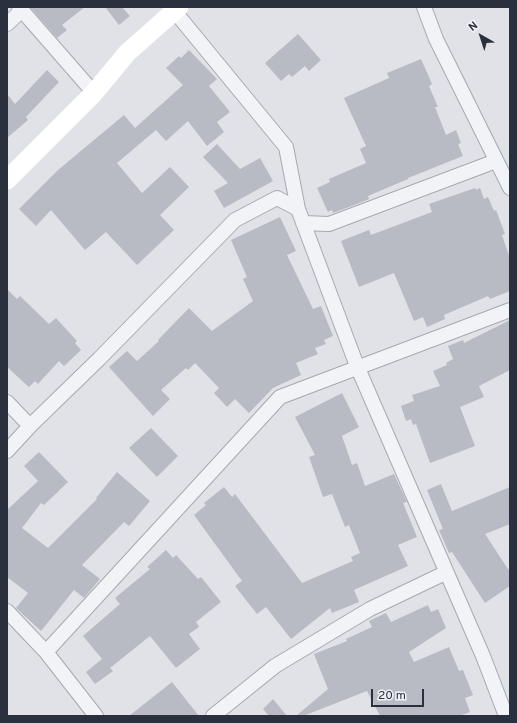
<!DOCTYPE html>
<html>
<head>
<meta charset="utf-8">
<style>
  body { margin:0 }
  #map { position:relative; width:517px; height:723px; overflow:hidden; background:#e0e2e7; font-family:Overpass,sans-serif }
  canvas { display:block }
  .frame { position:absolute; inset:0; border:8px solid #2a303d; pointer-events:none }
  .north { position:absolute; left:461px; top:16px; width:40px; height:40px; -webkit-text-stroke:3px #eff1f5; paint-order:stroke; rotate:321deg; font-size:11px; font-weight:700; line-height:16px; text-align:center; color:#2a303d }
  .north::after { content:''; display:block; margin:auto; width:14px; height:18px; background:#2a303d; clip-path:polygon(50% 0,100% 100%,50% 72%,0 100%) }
  .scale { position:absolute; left:371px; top:689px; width:53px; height:18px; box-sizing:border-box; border:2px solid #2a303d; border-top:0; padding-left:5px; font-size:12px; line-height:14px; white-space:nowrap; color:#2a303d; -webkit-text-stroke:3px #eff1f5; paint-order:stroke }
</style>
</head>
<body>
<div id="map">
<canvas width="517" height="723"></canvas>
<div class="frame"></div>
<div class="north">N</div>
<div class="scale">20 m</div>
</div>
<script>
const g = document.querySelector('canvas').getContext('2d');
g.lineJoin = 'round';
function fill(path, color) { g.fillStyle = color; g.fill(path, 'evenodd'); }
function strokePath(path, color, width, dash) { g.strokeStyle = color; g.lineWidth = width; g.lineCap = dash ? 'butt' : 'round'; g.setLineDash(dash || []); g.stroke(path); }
fill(new Path2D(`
  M30,7H85L62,25L67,30L57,38Z
  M105,7H122L130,16L119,25Z
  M298,34L321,60L309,71L305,66L292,77L289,74L281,81L265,63Z
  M189,50L217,79L209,86L230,112L217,122L224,132L207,146L188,121L166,141L156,130L117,163L142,193L170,167L189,187L160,215L174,230L137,265L106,232L85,250L51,210L36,226L19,209L58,170L124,115L135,128L183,85L166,68L179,56L181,58Z
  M421,59L432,84L429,86L438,107H435L446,135L456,130L461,143L458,144L463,156L408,178V179L368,196L369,199L357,204L333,213L332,210L328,212L317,188L330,182L329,179L366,163L360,149L366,146L344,98L389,78L387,73Z
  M47,70L59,82L26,117L28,120L7,138V94L15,104Z
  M217,144L240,169L260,158L273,181L224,208L214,191L228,183L203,157Z
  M475,188L476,190L480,188L484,199L488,197L494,211L496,210L505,234L502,235L510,259V291L490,299L488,296L444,315L445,319L427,327L423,317L414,321L394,273L359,287L341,241L369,230L371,235L432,212L429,204Z
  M280,217L296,251L287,255L313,309L321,306L333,336L324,340L326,344L315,348L318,354L296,363L301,375L273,388L249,413L235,399L227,407L214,393L219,388L195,363L188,370L186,368L161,390L170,399L153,416L109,367L127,351L137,361L159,341L158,340L189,308L212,331L253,301L243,279L247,277L231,240Z
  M7,289L17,299L20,296L49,324L56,318L77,341L75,343L81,350L64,366L59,361L38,384L35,381L29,387L7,367Z
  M510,320V370L479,386L484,397L460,407L475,446L430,463L416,424L413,425L411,419L406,421L401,406L414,401L412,395L440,386L433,371L447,365L446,363L453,359L448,346L463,340L464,343Z
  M342,393L359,427L342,436L352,465L357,463L365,486L394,474L407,502L403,503L417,537L398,545L408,566L354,590L359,602L332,613L330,608L291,639L266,607L257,614L235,586L242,581L194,515L206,505L204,503L224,487L232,497L235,494L302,583L353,561L351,557L360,553L349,525L345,527L332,494L323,497L309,457L315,455L295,417Z
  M151,428L178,456L157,477L129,448Z
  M39,452L68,482L44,505L41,503L22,528L48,548L97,499L96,498L117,472L150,501L129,526L124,522L82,565L100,579L84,598L74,590L41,631L16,608L28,593L7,577V510L38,481L24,466Z
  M441,484L452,511L510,487V524L485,534L510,572V586L485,603L452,552L449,553L439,530L443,529L427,490Z
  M166,550L173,558L176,555L198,579L201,577L221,602L196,622L199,627L189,634L200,649L176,668L150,636L110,668L113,671L95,684L86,672L102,659L83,636L120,604L115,598L150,569L147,567Z
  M428,605L431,612L438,609L446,628L409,652L414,662L449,647L459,671L463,670L473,695L465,698L470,712L459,716H380L367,691L303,716H296L328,689L314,654L347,641L346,639L372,627L369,621L386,613L391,622Z
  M172,682L199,716H129Z
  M273,699L287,716H269L263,709Z`), '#b8bbc3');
const street = new Path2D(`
  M19,7L94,93
  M171,7L286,147L298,209L357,366L483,656L506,716
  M424,7L436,39L510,188
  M7,24L21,11
  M303,223L329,224L496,161
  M7,402L30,426
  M7,451L30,426L100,358L235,220L277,198L298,209
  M7,611L46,652L96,716
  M46,652L280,397L510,310
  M213,716L275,666L370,609L445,573`);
strokePath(street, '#a6a9b1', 16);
strokePath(street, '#f2f3f6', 14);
strokePath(new Path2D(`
  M7,180L94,93L127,53L179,7`), '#fff', 19);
</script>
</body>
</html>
